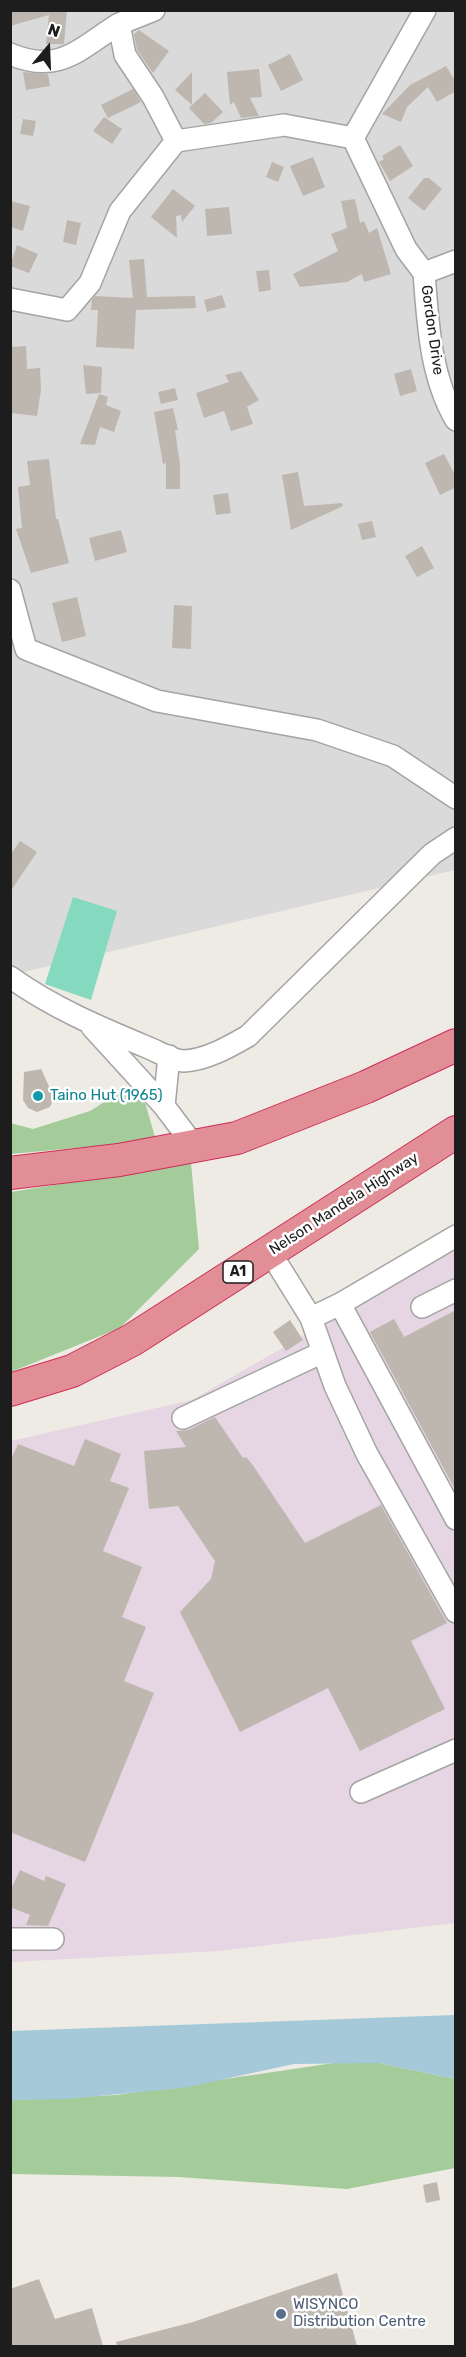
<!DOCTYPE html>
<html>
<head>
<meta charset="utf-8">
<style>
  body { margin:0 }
  #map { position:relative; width:466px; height:2357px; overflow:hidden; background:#edebe3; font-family:Rubik,sans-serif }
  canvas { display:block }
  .frame { position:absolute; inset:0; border:12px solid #1d1d1d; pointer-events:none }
  .north { position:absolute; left:18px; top:18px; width:60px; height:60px; -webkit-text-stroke:4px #fff; paint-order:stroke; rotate:19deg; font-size:16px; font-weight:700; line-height:24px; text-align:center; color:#1d1d1d }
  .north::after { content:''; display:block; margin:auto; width:21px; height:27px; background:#1d1d1d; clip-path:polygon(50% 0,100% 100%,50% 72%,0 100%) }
</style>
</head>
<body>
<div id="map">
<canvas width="466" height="2357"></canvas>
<div class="frame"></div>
<div class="north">N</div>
</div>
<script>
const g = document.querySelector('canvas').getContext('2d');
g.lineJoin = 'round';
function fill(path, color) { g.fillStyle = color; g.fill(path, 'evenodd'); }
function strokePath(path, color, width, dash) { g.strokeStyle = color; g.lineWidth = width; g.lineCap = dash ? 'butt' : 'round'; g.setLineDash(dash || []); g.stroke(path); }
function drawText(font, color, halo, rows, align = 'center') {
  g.font = font + ' Rubik,sans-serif'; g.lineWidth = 5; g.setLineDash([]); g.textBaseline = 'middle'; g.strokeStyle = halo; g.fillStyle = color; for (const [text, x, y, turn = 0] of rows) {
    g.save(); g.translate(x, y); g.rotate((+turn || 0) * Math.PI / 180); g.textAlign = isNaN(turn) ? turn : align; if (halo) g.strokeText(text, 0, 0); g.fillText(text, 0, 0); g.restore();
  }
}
fill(new Path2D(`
  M10,11H455V870L11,975Z`), '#dbdada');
fill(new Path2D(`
  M455,1249V1923L218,1951L11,1962V1441L192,1400Z`), '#e6d5e2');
fill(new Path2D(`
  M122,1091L144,1099L155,1137L118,1144L11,1154L10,1123L33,1129L90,1111Z
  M191,1163L199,1249L120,1328L11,1372V1192Z
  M334,2063H379L455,2079V2168L347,2189L179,2177L11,2174L10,2100L117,2095Z`), '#a4cb9a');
fill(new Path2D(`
  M73,897L117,911L91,1000L45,984Z`), '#85d9bf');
fill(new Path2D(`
  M455,2015V2079L379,2063L294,2064L183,2088L66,2099L11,2100V2031Z`), '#a5c9d9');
fill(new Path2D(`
  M10,10H67L64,44H46L49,15L10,26Z
  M139,30L169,51L153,73L137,50L134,34Z
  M290,54L303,80L281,91L268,65Z
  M446,66L456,82V91L437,102L428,87L407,107L401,122L382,114L410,85Z
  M259,69L262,97L250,98L259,116L241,118L234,102L230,105L227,72Z
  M23,72L48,74L50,86L26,90Z
  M192,72V105L205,93L223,112L211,123L204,124L189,108L192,105L175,90Z
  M133,89L141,102L108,118L101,105Z
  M104,117L122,129L112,144L93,131Z
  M23,119L36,121L33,136L20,134Z
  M400,145L413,166L390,181L379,162L384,159L382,156Z
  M313,157L325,187L303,196L290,166Z
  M272,162L284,167L278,182L266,177Z
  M424,178H429L442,189L424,211L408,198Z
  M173,189L195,206L182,222L181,215L176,216L177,238L151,217Z
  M355,199L360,223L364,221L369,233L377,228L391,274L364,282L362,274L347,282L300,287L293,274L338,251L331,234L347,228L341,201Z
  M10,201L30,206L23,231L10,227Z
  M229,207L232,234L207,236L205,209Z
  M67,220L81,223L76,245L63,242Z
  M17,245L38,254L29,273L10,266Z
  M144,259L147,297L195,296L196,308L136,310L134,349L96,347L98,310H91L92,300L95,296L133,298L129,260Z
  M269,270L271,290L259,292L256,271Z
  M222,295L226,307L207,312L204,300Z
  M26,346L27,369L40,368L41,390L37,416L10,413V347Z
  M83,365L102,367L101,393L86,394Z
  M411,369L417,391L400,396L394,374Z
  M241,371L259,400L247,407L253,424L231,431L224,411L204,418L196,393L229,382L225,375Z
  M175,388L178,400L161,404L158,392Z
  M99,394L108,397L106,405L121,411L114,432L100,427L95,445L80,444Z
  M173,408L178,430H175L180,464V489H166V463L163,464L154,412Z
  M444,454L456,477V487L440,495L425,463Z
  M49,459L56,519H58L69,563L31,573L16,529L22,528L18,487L30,485L27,461Z
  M298,472L304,506L342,503L343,506L291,530L282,475Z
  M228,493L231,513L216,515L213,495Z
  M372,521L376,537L362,540L358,524Z
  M121,530L127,552L95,561L89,538Z
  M422,546L434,568L417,577L405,556Z
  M77,597L86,636L62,642L52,603Z
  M174,605L192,606L191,649L172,648Z
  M20,841L37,852L10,892V855Z
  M41,1069L54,1097L50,1107L37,1112L28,1108L23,1100L24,1072Z
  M456,1310V1491L370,1332L394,1319L404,1337Z
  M290,1320L303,1340L286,1351L273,1332Z
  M215,1417L243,1458L246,1457L252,1464L305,1543L381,1505L447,1623L411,1641L445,1709L360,1751L328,1688L240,1732L180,1612L211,1579L215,1561L178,1506L149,1509L144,1451L186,1447L176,1431L188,1430Z
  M85,1439L121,1454L110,1481L129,1488L103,1551L142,1567L122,1617L146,1627L124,1681L154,1693L85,1862L10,1832V1462L18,1444L74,1466Z
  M20,1870L44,1881L46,1876L66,1884L48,1926L26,1925L30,1915L10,1907V1891Z
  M437,2182L440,2200L426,2203L423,2185Z
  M337,2273L357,2346H117L116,2342L193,2322Z
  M39,2279L55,2319L92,2308L103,2346H10V2289Z`), '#beb7b0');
const minor = new Path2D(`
  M154,10L119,24L125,55L153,97L176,141
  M10,54C59,75 79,49 119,24
  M353,138L425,10
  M424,273C428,323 430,376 456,420
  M424,273L456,261
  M10,299L67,310L90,283L120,211L176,141L284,125L353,138L406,249L424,273
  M10,590L26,649L157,701L317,730L393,756L456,798
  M10,977C53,1008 101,1028 149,1048C159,1052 173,1061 184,1061C206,1060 229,1047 248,1036L432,854L456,838
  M92,1027L164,1106L195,1147
  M164,1106L169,1056
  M270,1252L311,1318L340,1304L456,1236
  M340,1304L456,1519
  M422,1307L456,1290
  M311,1318L335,1386L367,1454L456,1612
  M183,1418L323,1352
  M361,1792L456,1750
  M10,1939H53`);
const highway = new Path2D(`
  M10,1173L119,1160L237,1138L366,1087L456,1045
  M10,1390L72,1371L132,1340L456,1132`);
strokePath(minor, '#a4a4a4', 24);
strokePath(highway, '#cf2d57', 34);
strokePath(minor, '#fff', 21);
strokePath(highway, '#e18e97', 32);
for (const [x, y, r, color] of [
  [38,1096,6,"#0f9aa8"],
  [281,2314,6,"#5c6f8a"]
]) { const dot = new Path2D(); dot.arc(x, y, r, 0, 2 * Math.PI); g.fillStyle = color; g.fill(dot); strokePath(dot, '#fff', 2); }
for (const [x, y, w] of [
  [238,1272,30]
]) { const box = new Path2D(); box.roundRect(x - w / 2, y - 11, w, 22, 4.5); g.fillStyle = '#fff'; g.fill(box); strokePath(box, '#1d1d1d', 1.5); }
drawText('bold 14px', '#1d1d1d', null, [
  ["A1",238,1272]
]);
drawText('15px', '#1d1d1d', '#fff', [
  ["Gordon Drive",432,330,82],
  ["Nelson Mandela Highway",344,1204,-33]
]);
drawText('15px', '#0d838f', '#fff', [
  ["Taino Hut (1965)",50,1096]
], 'left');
drawText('15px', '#4e5e75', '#fff', [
  ["WISYNCO",293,2305],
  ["Distribution Centre",293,2322]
], 'left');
</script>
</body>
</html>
